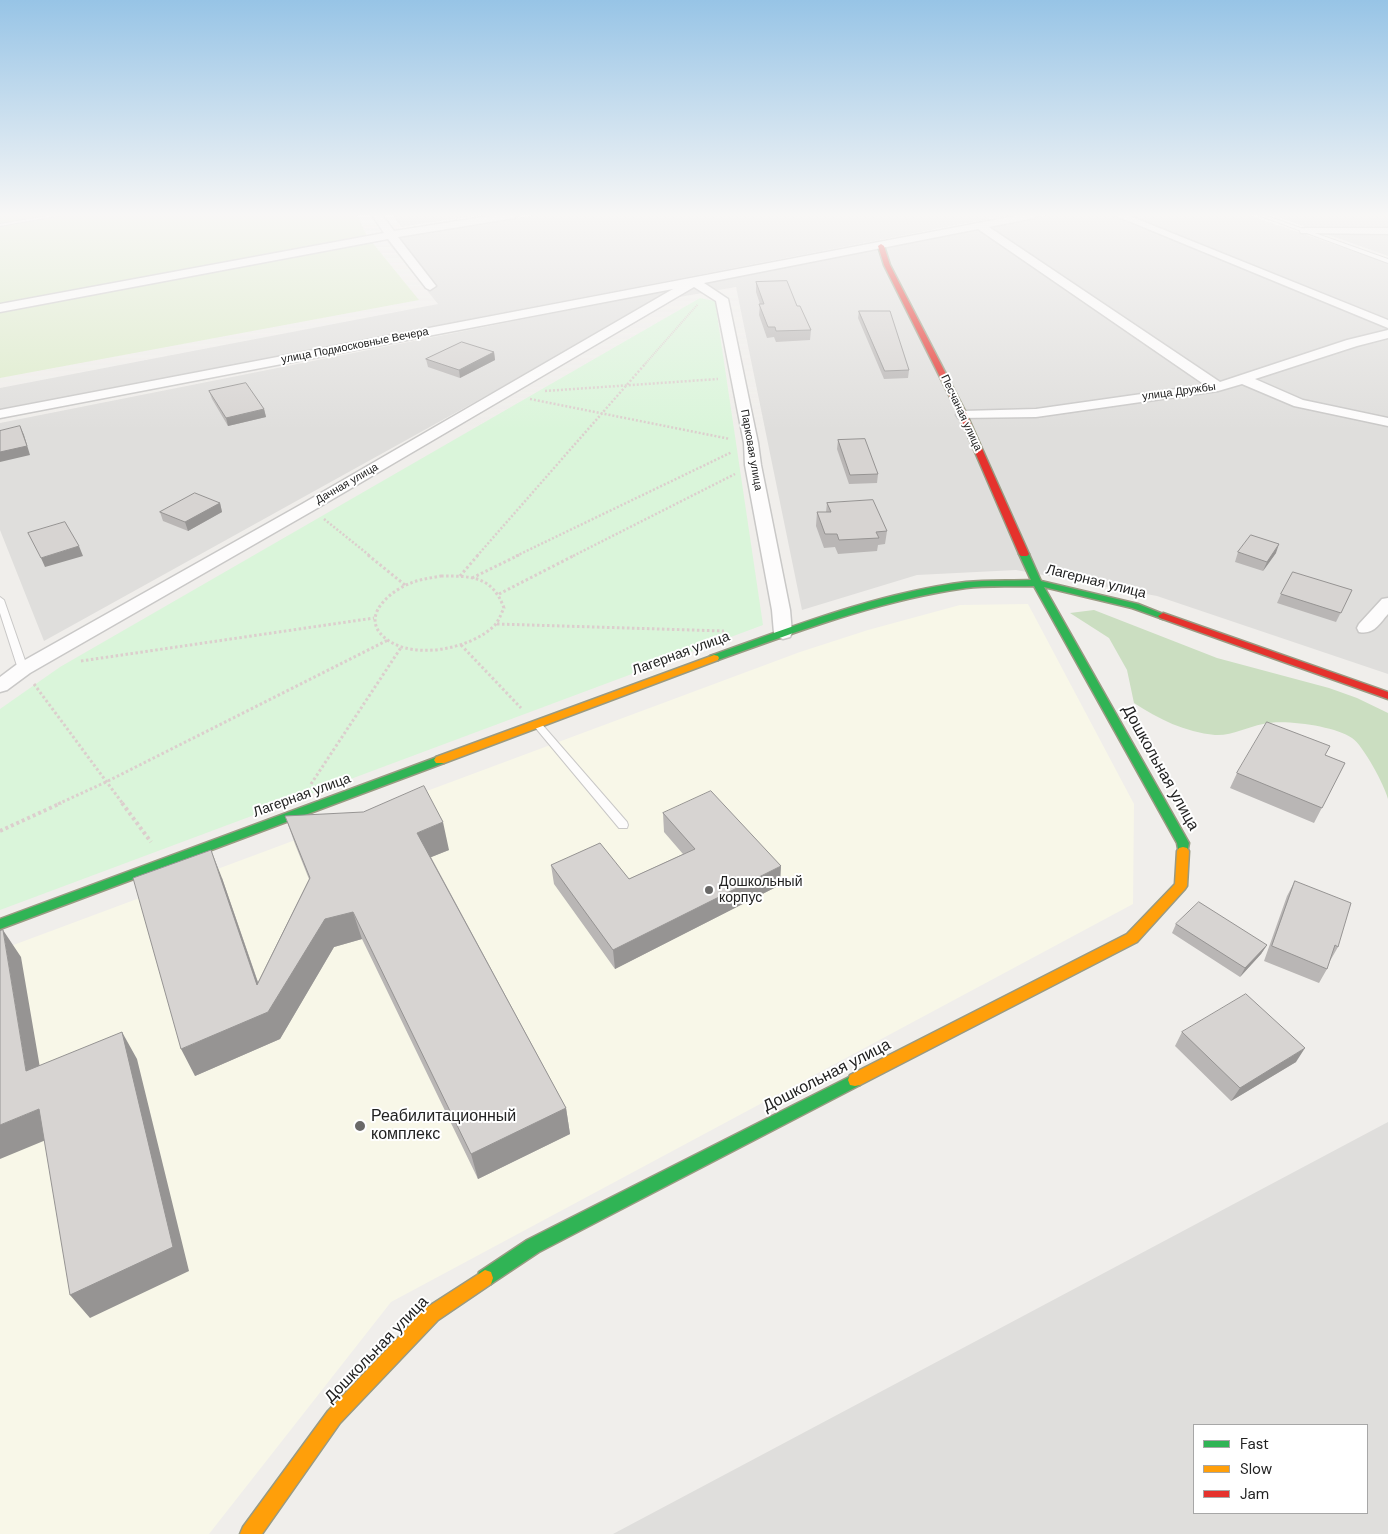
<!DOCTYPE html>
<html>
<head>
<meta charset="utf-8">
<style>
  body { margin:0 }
  #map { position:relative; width:1388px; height:1534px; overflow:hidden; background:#f0eeeb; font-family:"DM Sans",sans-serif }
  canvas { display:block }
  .legend { position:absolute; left:1193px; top:1424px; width:175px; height:90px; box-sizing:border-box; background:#fff; border:1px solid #a7a7a7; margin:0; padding:6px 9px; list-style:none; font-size:15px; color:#222 }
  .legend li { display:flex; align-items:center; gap:10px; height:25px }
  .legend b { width:25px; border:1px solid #a7a7a7 }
</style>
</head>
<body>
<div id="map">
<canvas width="1388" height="1534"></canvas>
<ul class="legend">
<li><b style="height:6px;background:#30b455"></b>Fast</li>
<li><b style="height:6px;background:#ff9f0a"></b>Slow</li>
<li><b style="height:6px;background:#e5322d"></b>Jam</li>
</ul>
</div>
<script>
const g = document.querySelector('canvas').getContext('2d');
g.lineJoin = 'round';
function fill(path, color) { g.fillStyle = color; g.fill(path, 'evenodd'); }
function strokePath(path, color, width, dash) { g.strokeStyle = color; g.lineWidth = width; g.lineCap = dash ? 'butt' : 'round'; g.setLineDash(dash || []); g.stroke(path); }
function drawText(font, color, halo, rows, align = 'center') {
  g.font = font + ' "DM Sans",sans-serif'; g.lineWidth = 4; g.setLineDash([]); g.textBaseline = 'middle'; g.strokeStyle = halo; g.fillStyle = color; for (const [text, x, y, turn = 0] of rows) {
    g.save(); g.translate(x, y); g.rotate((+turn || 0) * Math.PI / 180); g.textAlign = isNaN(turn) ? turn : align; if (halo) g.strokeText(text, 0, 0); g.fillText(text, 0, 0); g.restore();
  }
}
fill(new Path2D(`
  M393,215H479L401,227Z
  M536,215H1008L0,410V388L438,304L386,240Z
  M1049,215H1249L1388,263V674L1157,596L1016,570L917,575L802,610L736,287L657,301L44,641L0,530V423Z
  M1272,215H1388V256Z
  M1388,1122V1534H613ZM1194,1425H1367V1513H1194Z`), '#dfdedc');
fill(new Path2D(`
  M1028,604L1134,804L1133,904L391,1302L209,1534H0V950L800,652L868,630L960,605Z`), '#f8f7e8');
fill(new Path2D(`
  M0,215H357L367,236L419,300L0,378Z`), '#ddeccb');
fill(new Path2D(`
  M1094,610L1217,658L1329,688L1357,698L1388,713V799C1385,786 1363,745 1352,738C1334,726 1284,719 1263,724C1247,727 1232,736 1215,735C1185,732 1158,719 1134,703L1127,670L1109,638L1070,613Z`), '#cbdec1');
fill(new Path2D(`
  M700,298L715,301L763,625L0,910V709L60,667Z`), '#daf5da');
const lane = new Path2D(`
  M53,215H62L0,226V224Z
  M1258,215H1264L1388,259V263Z
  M0,597L4,600L28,669L26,671H20L18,669L0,613Z
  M537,721L540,722L627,822L628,825L627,828H619L534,726L532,724Z`);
const street = new Path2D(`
  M372,215H382L394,231L496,215H519L514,218L398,237L436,286L430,290L426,288L388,239L0,312V304L384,233Z
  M1020,215H1039L1034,218L989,227L1220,382L1347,340L1388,330V338L1357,346L1255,379L1303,400L1388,418V426L1294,406L1242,384L1218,391L1036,417L958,418L956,415L958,412L963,411L1036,409L1205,385L978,229L704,283L728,299L758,443L761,465L790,610L792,633L790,637L783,639L776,637L774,633L772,610L745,465L744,443L716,301L694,287L314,510L30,673L7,690L0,692V677L16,665L302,504L673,289L0,418V410Z
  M1114,215H1127L1388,320V328Z
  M1305,228H1388V234L1301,233L1300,231L1301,229Z
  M1388,598V614C1379,624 1374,635 1359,632L1357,628L1359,624L1382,599Z`);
const fast = new Path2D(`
  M1024,551L1029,554L1041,581L1138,604L1168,616L1163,619L1132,608L1044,587L1189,843L1187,854H1179L1177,843L1034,586C1012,587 988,585 966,588C880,600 799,631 718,660H710L709,658L710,656C794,626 878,593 966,582C988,580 1010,581 1031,580L1019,554Z
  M440,756L444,757L446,760L444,763L0,929V919Z
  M855,1074L860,1075L862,1080L860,1085L539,1252L491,1284L485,1286L479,1284L477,1278L479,1272L527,1240Z`);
const slow = new Path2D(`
  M714,655L718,656L719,658L718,660L444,763H436L434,760L436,757Z
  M1183,847L1187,848L1189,851L1187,886L1185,889L1137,942L860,1085L855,1086L850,1085L848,1080L850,1075L1127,934L1175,884L1177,851L1179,848Z
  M485,1270L491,1272L493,1278L491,1284L438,1320L340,1423L262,1534H240L243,1527L328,1411L426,1308Z`);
const jam = new Path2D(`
  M881,244L884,246L890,265L967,415L1029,554L1027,556H1021L1019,554L959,415L884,265L878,246Z
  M1163,613L1388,692V699L1160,618L1158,616Z`);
strokePath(lane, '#c9c8c7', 2);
strokePath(street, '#c9c8c7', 3);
strokePath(fast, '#999a82', 3);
strokePath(slow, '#999a82', 3);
strokePath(jam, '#999a82', 3);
strokePath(new Path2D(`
  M906,215L908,224
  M645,364L698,304`), '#dccecd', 2, [1, 1]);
strokePath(new Path2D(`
  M545,391L718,379
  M530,399L730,439
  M324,519L370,556
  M477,556L646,363
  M516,556L732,452
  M573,556L735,474`), '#dccecd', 2.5, [2, 2]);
strokePath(new Path2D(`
  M368,555L405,585
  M441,576C472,576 492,576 504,608C501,614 499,620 495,625C471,650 405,663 380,633C363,612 394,589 411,583C421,579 431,578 441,576Z
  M460,576L478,555
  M472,578L519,555
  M499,594L575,555
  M497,624L724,631
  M461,645L521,708
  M81,661L374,618
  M34,684L123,804
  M311,784L402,646
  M58,804L106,782L388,640`), '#dccecd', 3, [2.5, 2.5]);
strokePath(new Path2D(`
  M122,803L151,842
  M0,831L61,803`), '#dccecd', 4, [3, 3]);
fill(lane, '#fdfcfc');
fill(street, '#fdfcfc');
fill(fast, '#30b455');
fill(slow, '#ff9f0a');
fill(jam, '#e5322d');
fill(new Path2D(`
  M756,282L797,306L811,330L810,340L776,342L774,337L767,338L759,315L760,304L756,292Z
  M859,311L909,370L908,378L884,379L858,318Z
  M494,352L495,360L460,378L428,367L426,359Z
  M209,391L264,409L266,417L228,426L212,399Z
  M838,440L878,474L877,483L849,484L837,449Z
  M220,503L222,512L188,531L163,521L160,512Z
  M827,503L887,531L885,544L878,545L877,551L838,554L835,547L824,548L816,526L817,512H826Z
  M1238,552L1276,553L1263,571L1235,562Z
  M1352,590L1336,622L1277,603L1281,594Z
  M1325,755L1345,763L1314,823L1230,788L1237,773Z
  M663,813L780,885L615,969L554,884L551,865L629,879L683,854L664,832Z
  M285,816L449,850L431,857L566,1108L570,1134L478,1179L362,939L334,947L280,1039L195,1076L222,878L258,982L309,879L295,844Z
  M1295,881L1338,947L1330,961L1327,969L1319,983L1264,961L1287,896Z
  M1176,924L1267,945L1261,954L1240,977L1172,933Z
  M1182,1032L1296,1062L1231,1101L1175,1046Z`), '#b9b6b5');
fill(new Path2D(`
  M494,352L495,360L460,378L459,370Z
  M264,409L266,417L228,426L226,418Z
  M20,426L24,435L30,455L0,462V452Z
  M220,503L222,512L188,531L185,522Z
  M1279,544L1276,553L1263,571L1267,562Z
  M79,546L83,556L45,567L41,558Z
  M443,822L449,850L424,860L417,833Z
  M211,850L222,878L268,1012L257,985Z
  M781,866L780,885L615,969L613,950Z
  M353,912L362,939L334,947L280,1039L195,1076L181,1049L268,1012L325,919Z
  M3,930L21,957L45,1097L26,1071Z
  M1267,945L1261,954L1240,977L1245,968Z
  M122,1032L137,1059L189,1271L90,1318L70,1295Z
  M1305,1048L1296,1062L1231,1101L1240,1088Z
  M566,1108L570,1134L478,1179L471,1154Z
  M39,1109L58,1135L0,1159V1125Z`), '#969493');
const building = new Path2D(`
  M787,281L797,306H800L811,330L776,331L775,327H768L759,304H764L756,282Z
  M859,311H890L909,370L885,371Z
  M462,342L494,352L459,370L426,359Z
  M246,383L264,409L226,418L209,391Z
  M20,426L27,446L0,452V431Z
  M865,439L878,474L850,475L838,440Z
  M195,493L220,503L185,522L160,512Z
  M873,500L887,531L876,532L879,538L839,540L837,534H825L817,512H831L827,503Z
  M65,522L79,546L41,558L28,533Z
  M1251,535L1279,544L1267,562L1238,552Z
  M1293,572L1352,590L1341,613L1281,594Z
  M1267,722L1330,746L1325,755L1345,763L1322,808L1237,773Z
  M424,786L443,822L417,833L566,1108L471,1154L353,912L325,919L268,1012L181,1049L133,878L211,850L257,985L310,878L285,816L363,812Z
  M711,791L781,866L613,950L551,865L600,843L629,879L695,849L663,813Z
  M1295,881L1351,903L1338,947L1335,945L1327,969L1272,946Z
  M1199,902L1267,945L1245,968L1176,924Z
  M3,930L26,1071L122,1032L173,1247L70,1295L39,1109L0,1125V931Z
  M1246,994L1305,1048L1240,1088L1182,1032Z`);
fill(building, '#d7d4d2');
strokePath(building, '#969493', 1);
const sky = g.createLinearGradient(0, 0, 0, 430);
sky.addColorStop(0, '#97c4e6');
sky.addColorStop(0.5, '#f8f7f6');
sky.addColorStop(1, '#f8f7f600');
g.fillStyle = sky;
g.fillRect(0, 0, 1388, 430);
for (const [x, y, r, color] of [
  [709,890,5,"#6a6968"],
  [360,1126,6,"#6a6968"]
]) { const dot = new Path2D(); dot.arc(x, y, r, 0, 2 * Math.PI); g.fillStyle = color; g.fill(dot); strokePath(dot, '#fff', 2); }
drawText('11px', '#222', '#fff', [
  ["улица Подмосковные Вечера",355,346,-11],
  ["улица Дружбы",1179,392,-8],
  ["Песчаная улица",961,413,65],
  ["Парковая улица",751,450,80],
  ["Дачная улица",347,484,-30]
]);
drawText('14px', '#222', '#fff', [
  ["Лагерная улица",1096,582,14],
  ["Лагерная улица",681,654,-20],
  ["Лагерная улица",302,796,-20]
]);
drawText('14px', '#222', '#fff', [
  ["Дошкольный",719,882],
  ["корпус",719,898]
], 'left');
drawText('16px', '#222', '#fff', [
  ["Дошкольная улица",1160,768,61],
  ["Дошкольная улица",827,1076,-27],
  ["Дошкольная улица",377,1350,-46]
]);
drawText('16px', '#222', '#fff', [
  ["Реабилитационный",371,1117],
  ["комплекс",371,1135]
], 'left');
</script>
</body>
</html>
